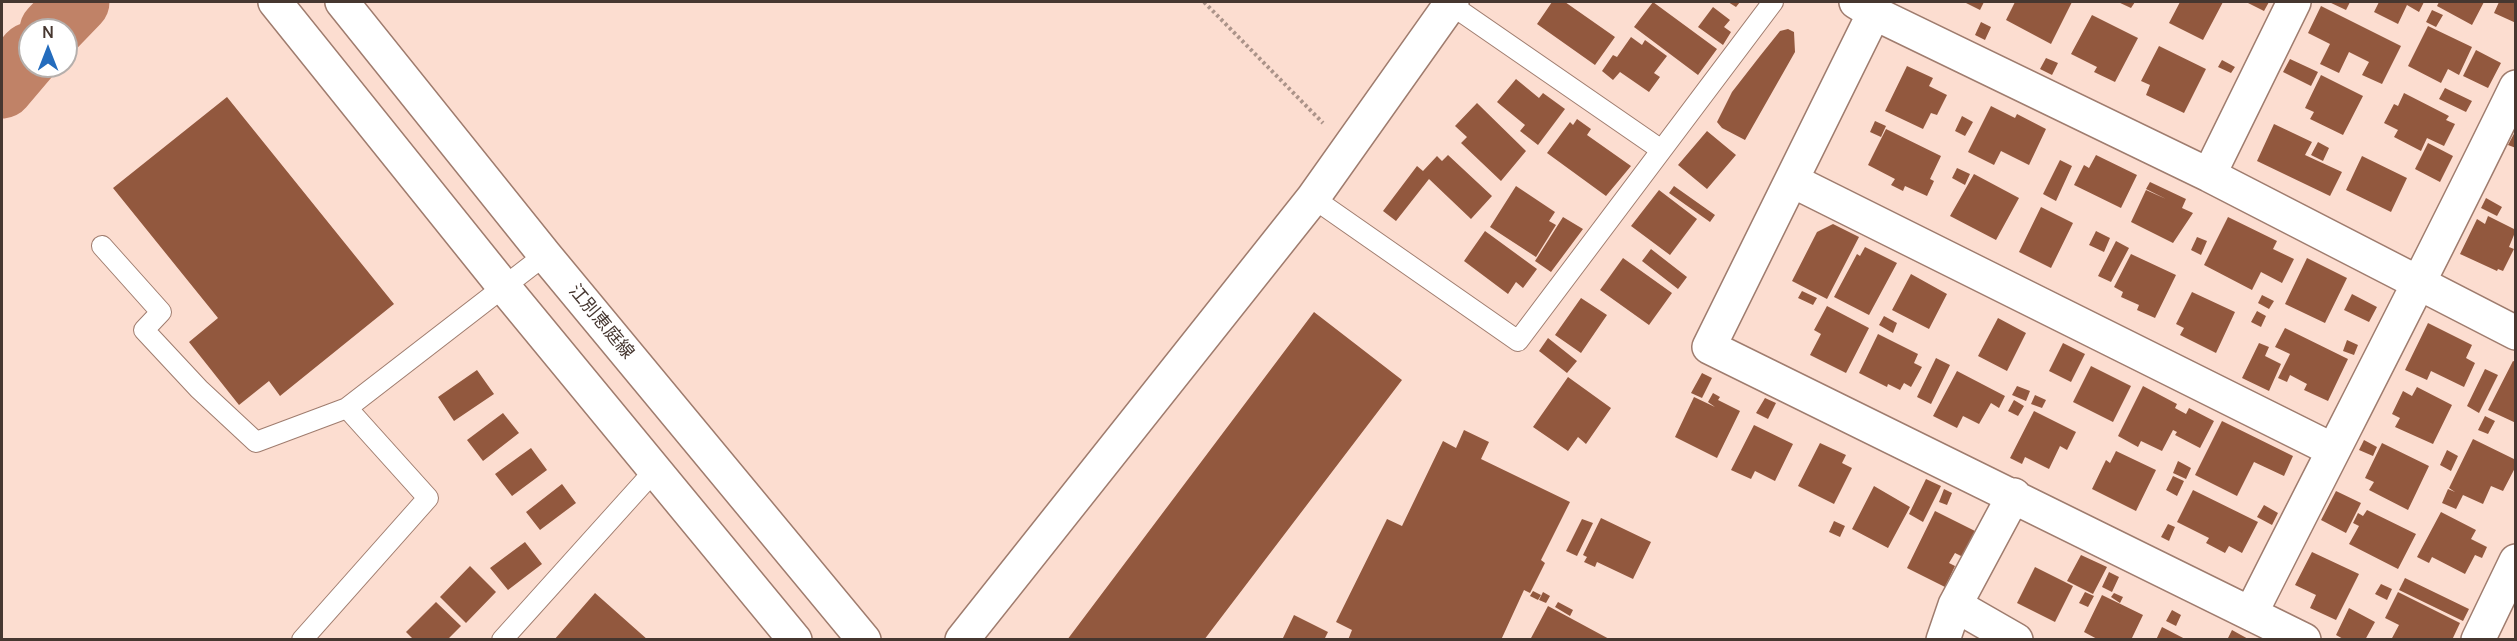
<!DOCTYPE html>
<html>
<head>
<meta charset="utf-8">
<style>
  body { margin:0 }
  #map { position:relative; width:2517px; height:641px; overflow:hidden; background:#fcddd0; font-family:Manrope,sans-serif }
  canvas { display:block }
  .frame { position:absolute; inset:0; border:3px solid #463730; pointer-events:none }
  .north { position:absolute; left:18px; top:18px; width:60px; height:60px; box-sizing:border-box; background:#fff; border:2px solid #b5afac; border-radius:50%; rotate:0deg; font-size:16px; font-weight:700; line-height:24px; text-align:center; color:#463730 }
  .north::after { content:''; display:block; margin:auto; width:21px; height:27px; background:#246cbd; clip-path:polygon(50% 0,100% 100%,50% 72%,0 100%) }
</style>
</head>
<body>
<div id="map">
<canvas width="2517" height="641"></canvas>
<div class="frame"></div>
<div class="north">N</div>
</div>
<script>
const g = document.querySelector('canvas').getContext('2d');
g.lineJoin = 'round';
function strokePath(path, color, width, dash) { g.strokeStyle = color; g.lineWidth = width; g.lineCap = dash ? 'butt' : 'round'; g.setLineDash(dash || []); g.stroke(path); }
function fill(path, color) { g.fillStyle = color; g.fill(path, 'evenodd'); }
function drawText(font, color, halo, rows, align = 'center') {
  g.font = font + ' Manrope,"Noto Sans JP",sans-serif'; g.lineWidth = 6; g.setLineDash([]); g.textBaseline = 'middle'; g.strokeStyle = halo; g.fillStyle = color; for (const [text, x, y, turn = 0] of rows) {
    g.save(); g.translate(x, y); g.rotate((+turn || 0) * Math.PI / 180); g.textAlign = isNaN(turn) ? turn : align; if (halo) g.strokeText(text, 0, 0); g.fillText(text, 0, 0); g.restore();
  }
}
strokePath(new Path2D(`
  M51,30L78,2
  M2,87L30,54`), '#c08267', 63);
fill(new Path2D(`
  M1552,2H1565L1615,37L1595,65L1537,24Z
  M1653,2L1717,49L1698,75L1634,27Z
  M1728,2H1740L1736,7Z
  M1964,2H1984L1980,10Z
  M2015,2H2072L2051,44L2006,20Z
  M2118,2H2135L2131,8Z
  M2180,2H2223L2203,40L2169,23Z
  M2246,2H2269L2264,11Z
  M2329,2H2350L2346,10Z
  M2379,2H2424L2419,12L2407,5L2398,24L2374,12Z
  M2439,2H2484L2472,25L2437,6Z
  M2499,2H2516V23L2494,13Z
  M2321,6L2401,46L2382,84L2362,75L2369,62L2349,52L2339,73L2320,64L2330,44L2308,33Z
  M1713,7L1730,20L1724,27L1731,32L1723,45L1698,27Z
  M2432,10L2443,15L2436,27L2426,22Z
  M2092,15L2138,38L2115,82L2094,72L2097,67L2071,54Z
  M1981,22L1991,27L1985,40L1975,35Z
  M2428,26L2472,47L2459,75L2448,69L2441,83L2408,66Z
  M1788,29L1794,32L1795,52L1745,140L1722,128L1717,122L1732,92L1760,56L1780,31Z
  M1631,37L1642,45L1645,40L1667,56L1654,73L1660,77L1649,92L1620,72L1613,80L1602,71L1613,55L1617,57Z
  M2159,46L2206,69L2184,113L2146,95L2150,85L2141,81Z
  M2476,50L2501,63L2488,88L2463,76Z
  M2046,58L2058,63L2052,75L2040,69Z
  M2290,59L2318,72L2311,86L2283,72Z
  M2222,60L2235,67L2231,73L2218,67Z
  M1907,66L1933,78L1929,86L1947,95L1937,115L1931,113L1923,129L1885,111Z
  M2321,75L2363,96L2343,135L2310,119L2314,112L2305,108Z
  M1516,79L1539,98L1543,93L1565,109L1538,145L1520,131L1525,125L1497,102Z
  M2445,88L2472,101L2466,112L2439,99Z
  M2404,93L2449,116L2446,120L2455,124L2444,146L2427,138L2421,151L2394,137L2398,130L2384,123L2394,104L2398,106Z
  M227,97L394,304L280,396L269,381L239,405L189,342L218,318L113,188Z
  M1477,103L1526,151L1501,181L1461,143L1467,137L1455,126Z
  M1991,106L2015,118L2017,114L2046,129L2029,165L2001,151L1994,165L1968,152Z
  M1962,116L1973,122L1965,136L1955,131Z
  M1577,119L1591,129L1587,135L1631,166L1606,196L1547,153L1570,122L1573,125Z
  M1875,121L1886,126L1881,137L1870,132Z
  M2274,124L2312,142L2305,155L2342,172L2330,196L2257,161Z
  M1886,129L1941,156L1930,179L1934,181L1927,196L1905,186L1903,191L1891,185L1895,179L1868,165Z
  M2516,130V148L2508,145Z
  M1707,131L1736,155L1707,189L1678,165Z
  M2318,142L2329,148L2323,161L2311,155Z
  M2428,143L2453,156L2440,182L2415,169Z
  M1448,155L1492,196L1471,219L1429,179L1396,221L1383,211L1417,166L1423,171L1437,156L1442,161Z
  M2096,155L2137,175L2121,208L2074,185L2084,165L2089,168Z
  M2362,156L2407,178L2391,212L2346,190Z
  M2060,160L2072,166L2056,201L2043,194Z
  M1957,168L1970,174L1965,185L1952,178Z
  M1974,174L2019,198L1996,240L1950,216Z
  M2150,182L2186,199L2182,208L2193,213L2173,243L2131,222L2146,190L2166,199L2146,189Z
  M1516,186L1555,212L1549,221L1556,225L1536,257L1490,227Z
  M1674,186L1715,215L1710,222L1669,193Z
  M1659,190L1697,219L1670,255L1631,226Z
  M2486,198L2502,207L2497,216L2481,208Z
  M2041,207L2073,223L2051,268L2019,252Z
  M2488,216L2516,230L2509,247L2514,249L2503,271L2498,269L2497,271L2460,254L2477,219L2485,224Z
  M1563,217L1583,229L1551,272L1535,261Z
  M2228,217L2277,241L2273,249L2294,259L2282,283L2261,272L2252,290L2204,265Z
  M1833,224L1859,237L1827,299L1792,281L1817,232Z
  M1485,231L1537,269L1523,288L1516,282L1508,294L1464,261Z
  M2096,231L2110,238L2104,252L2089,245Z
  M2197,237L2207,241L2201,255L2191,250Z
  M2116,241L2129,248L2111,282L2098,276Z
  M1865,247L1897,263L1869,315L1834,297L1857,254L1860,256Z
  M1651,249L1687,277L1678,289L1642,261Z
  M2131,254L2176,275L2155,318L2137,310L2139,305L2121,297L2123,292L2114,287Z
  M1623,258L1672,293L1649,325L1600,290Z
  M2307,258L2347,278L2325,323L2285,304Z
  M1911,274L1947,294L1929,329L1892,310Z
  M1802,291L1817,298L1813,305L1798,298Z
  M2192,292L2235,312L2216,353L2180,335L2184,328L2176,324Z
  M2352,294L2377,307L2369,322L2344,310Z
  M2262,295L2274,301L2269,309L2258,303Z
  M1581,298L1607,315L1581,353L1555,335Z
  M1827,306L1869,328L1846,373L1810,355L1821,334L1814,330Z
  M2257,311L2266,316L2261,327L2251,322Z
  M1314,312L1402,380L1204,640H1067Z
  M1884,316L1897,323L1893,333L1879,325Z
  M1998,318L2026,333L2007,371L1978,356Z
  M2428,323L2472,345L2466,358L2475,363L2464,387L2431,371L2427,380L2405,370Z
  M2285,328L2348,359L2328,401L2304,390L2307,384L2290,375L2287,382L2278,378L2290,354L2275,347Z
  M1878,334L1918,354L1914,363L1922,367L1911,387L1904,383L1900,390L1888,384L1887,387L1859,373Z
  M1548,338L1577,361L1567,373L1539,351Z
  M2347,340L2358,345L2354,355L2343,351Z
  M2063,343L2085,354L2071,382L2049,371Z
  M2259,343L2269,347L2265,356L2281,364L2269,391L2242,378Z
  M1936,358L1950,365L1931,404L1917,397Z
  M2513,361L2516,362V423L2488,410Z
  M2091,366L2131,386L2113,422L2073,402Z
  M2485,369L2498,375L2479,413L2467,406Z
  M477,370L494,394L454,421L438,397Z
  M1957,371L2005,396L1999,408L1991,403L1979,424L1963,416L1957,428L1933,416Z
  M1702,373L1712,378L1702,398L1691,393Z
  M1568,377L1611,408L1586,444L1578,437L1568,451L1533,427Z
  M2017,386L2030,391L2026,401L2012,395Z
  M2143,386L2177,404L2175,408L2186,414L2189,408L2214,421L2200,448L2175,435L2177,432L2173,430L2162,451L2141,441L2138,447L2118,436Z
  M2417,387L2452,405L2433,444L2395,427L2400,418L2392,414L2403,391L2412,396Z
  M1713,393L1720,397L1718,400L1740,411L1717,458L1675,437L1694,397L1715,407L1708,402Z
  M2035,395L2046,400L2042,408L2031,404Z
  M1765,398L1776,403L1768,419L1756,413Z
  M2014,400L2024,406L2018,416L2008,411Z
  M2034,411L2076,432L2067,450L2060,446L2049,469L2025,457L2022,464L2010,458Z
  M503,413L519,433L483,461L467,440Z
  M2485,416L2495,421L2488,434L2478,430Z
  M2222,421L2293,456L2284,476L2254,462L2237,496L2195,475Z
  M1754,425L1793,444L1775,481L1755,471L1751,479L1731,470Z
  M1464,430L1489,442L1481,459L1570,502L1541,560L1545,563L1530,593L1524,590L1501,640H1348L1352,630L1336,622L1387,519L1402,526L1443,441L1456,448Z
  M2473,439L2516,460V466L2503,491L2491,486L2483,504L2463,495L2456,509L2442,503L2448,489L2455,492L2449,488Z
  M2364,440L2377,447L2373,456L2359,450Z
  M1820,443L1846,455L1842,463L1852,468L1834,504L1798,486Z
  M2382,443L2429,466L2408,510L2369,490L2374,482L2365,478Z
  M531,448L547,470L512,496L495,474Z
  M2447,450L2458,456L2451,471L2440,465Z
  M2116,451L2156,470L2136,511L2092,489L2106,460L2110,463Z
  M2178,461L2191,468L2186,479L2173,473Z
  M2173,476L2184,481L2177,496L2166,490Z
  M1926,479L1941,486L1923,522L1909,514Z
  M562,484L576,503L540,530L526,512Z
  M1874,486L1910,507L1888,548L1852,529Z
  M1944,489L1952,493L1947,505L1939,502Z
  M2193,490L2258,522L2242,553L2229,546L2225,553L2206,543L2209,538L2177,522Z
  M2336,491L2361,503L2346,533L2321,520Z
  M2264,505L2278,513L2272,525L2257,517Z
  M2367,510L2416,534L2398,569L2349,544L2359,526L2353,523L2358,513L2363,516Z
  M1935,511L1979,533L1967,559L1955,553L1949,563L1955,566L1945,587L1907,568Z
  M2441,512L2476,530L2471,539L2487,547L2482,558L2475,555L2465,574L2432,557L2429,563L2417,557Z
  M1601,518L1651,542L1633,579L1597,562L1595,567L1584,562L1587,557L1583,555Z
  M1582,519L1593,523L1577,556L1566,551Z
  M1834,521L1845,526L1840,537L1829,532Z
  M2168,524L2175,527L2169,541L2161,537Z
  M525,542L542,564L508,590L490,568Z
  M2312,552L2359,574L2336,620L2310,608L2316,595L2295,585Z
  M2081,555L2107,567L2093,594L2067,581Z
  M470,566L496,592L466,623L440,597Z
  M2035,567L2073,586L2055,622L2017,603Z
  M2109,572L2119,577L2112,592L2102,587Z
  M2405,578L2469,609L2463,621L2399,590Z
  M2381,584L2392,589L2387,600L2375,594Z
  M1533,591L1541,595L1538,600L1530,596Z
  M1543,592L1550,596L1546,603L1539,600Z
  M2085,592L2094,596L2088,607L2079,603Z
  M2398,592L2460,623L2452,640H2391L2399,625L2385,618Z
  M595,593L648,640H554Z
  M2114,593L2123,597L2120,603L2111,597Z
  M2102,595L2143,615L2131,640H2099L2084,632Z
  M436,602L461,626L447,640H414L406,632Z
  M1558,602L1573,610L1570,616L1555,607Z
  M1548,606L1611,640H1530Z
  M2349,608L2375,622L2365,640H2345L2336,635Z
  M2172,610L2181,615L2176,626L2166,621Z
  M1294,615L1328,632L1324,640H1282Z
  M2162,627L2187,640H2156Z
  M2232,630L2250,640H2227Z`), '#92583e');
const service = new Path2D(`
  M1450,4L1660,149
  M1313,198L1518,341L1773,2
  M102,246L161,312L144,330L199,389L256,442L347,408
  M302,640L428,498L347,408L545,255
  M502,640L655,470`);
const minor = new Path2D(`
  M1856,2L1874,13L2209,175L2516,333
  M1874,13L1709,347L2304,640
  M2209,175L2294,2
  M1793,181L2333,450
  M1955,605L2016,640
  M2251,613C2339,438 2430,264 2516,87
  M1943,640L1955,605L2014,495
  M2478,640L2516,561`);
const tertiary = new Path2D(`
  M962,640L1313,198L1452,2`);
const primary = new Path2D(`
  M275,2L504,287L795,640
  M342,2L545,255L864,640`);
strokePath(service, '#9f7c6e', 22);
strokePath(minor, '#9f7c6e', 36);
strokePath(tertiary, '#9f7c6e', 36);
strokePath(primary, '#9f7c6e', 36);
strokePath(new Path2D(`
  M1204,2L1323,123`), '#ab9389', 4, [3, 3]);
strokePath(service, '#fff', 20);
strokePath(minor, '#fff', 33);
strokePath(tertiary, '#fff', 33);
strokePath(primary, '#fff', 33);
drawText('18px', '#463730', '#fff', [
  ["江別恵庭線",601,322,50]
]);
</script>
</body>
</html>
